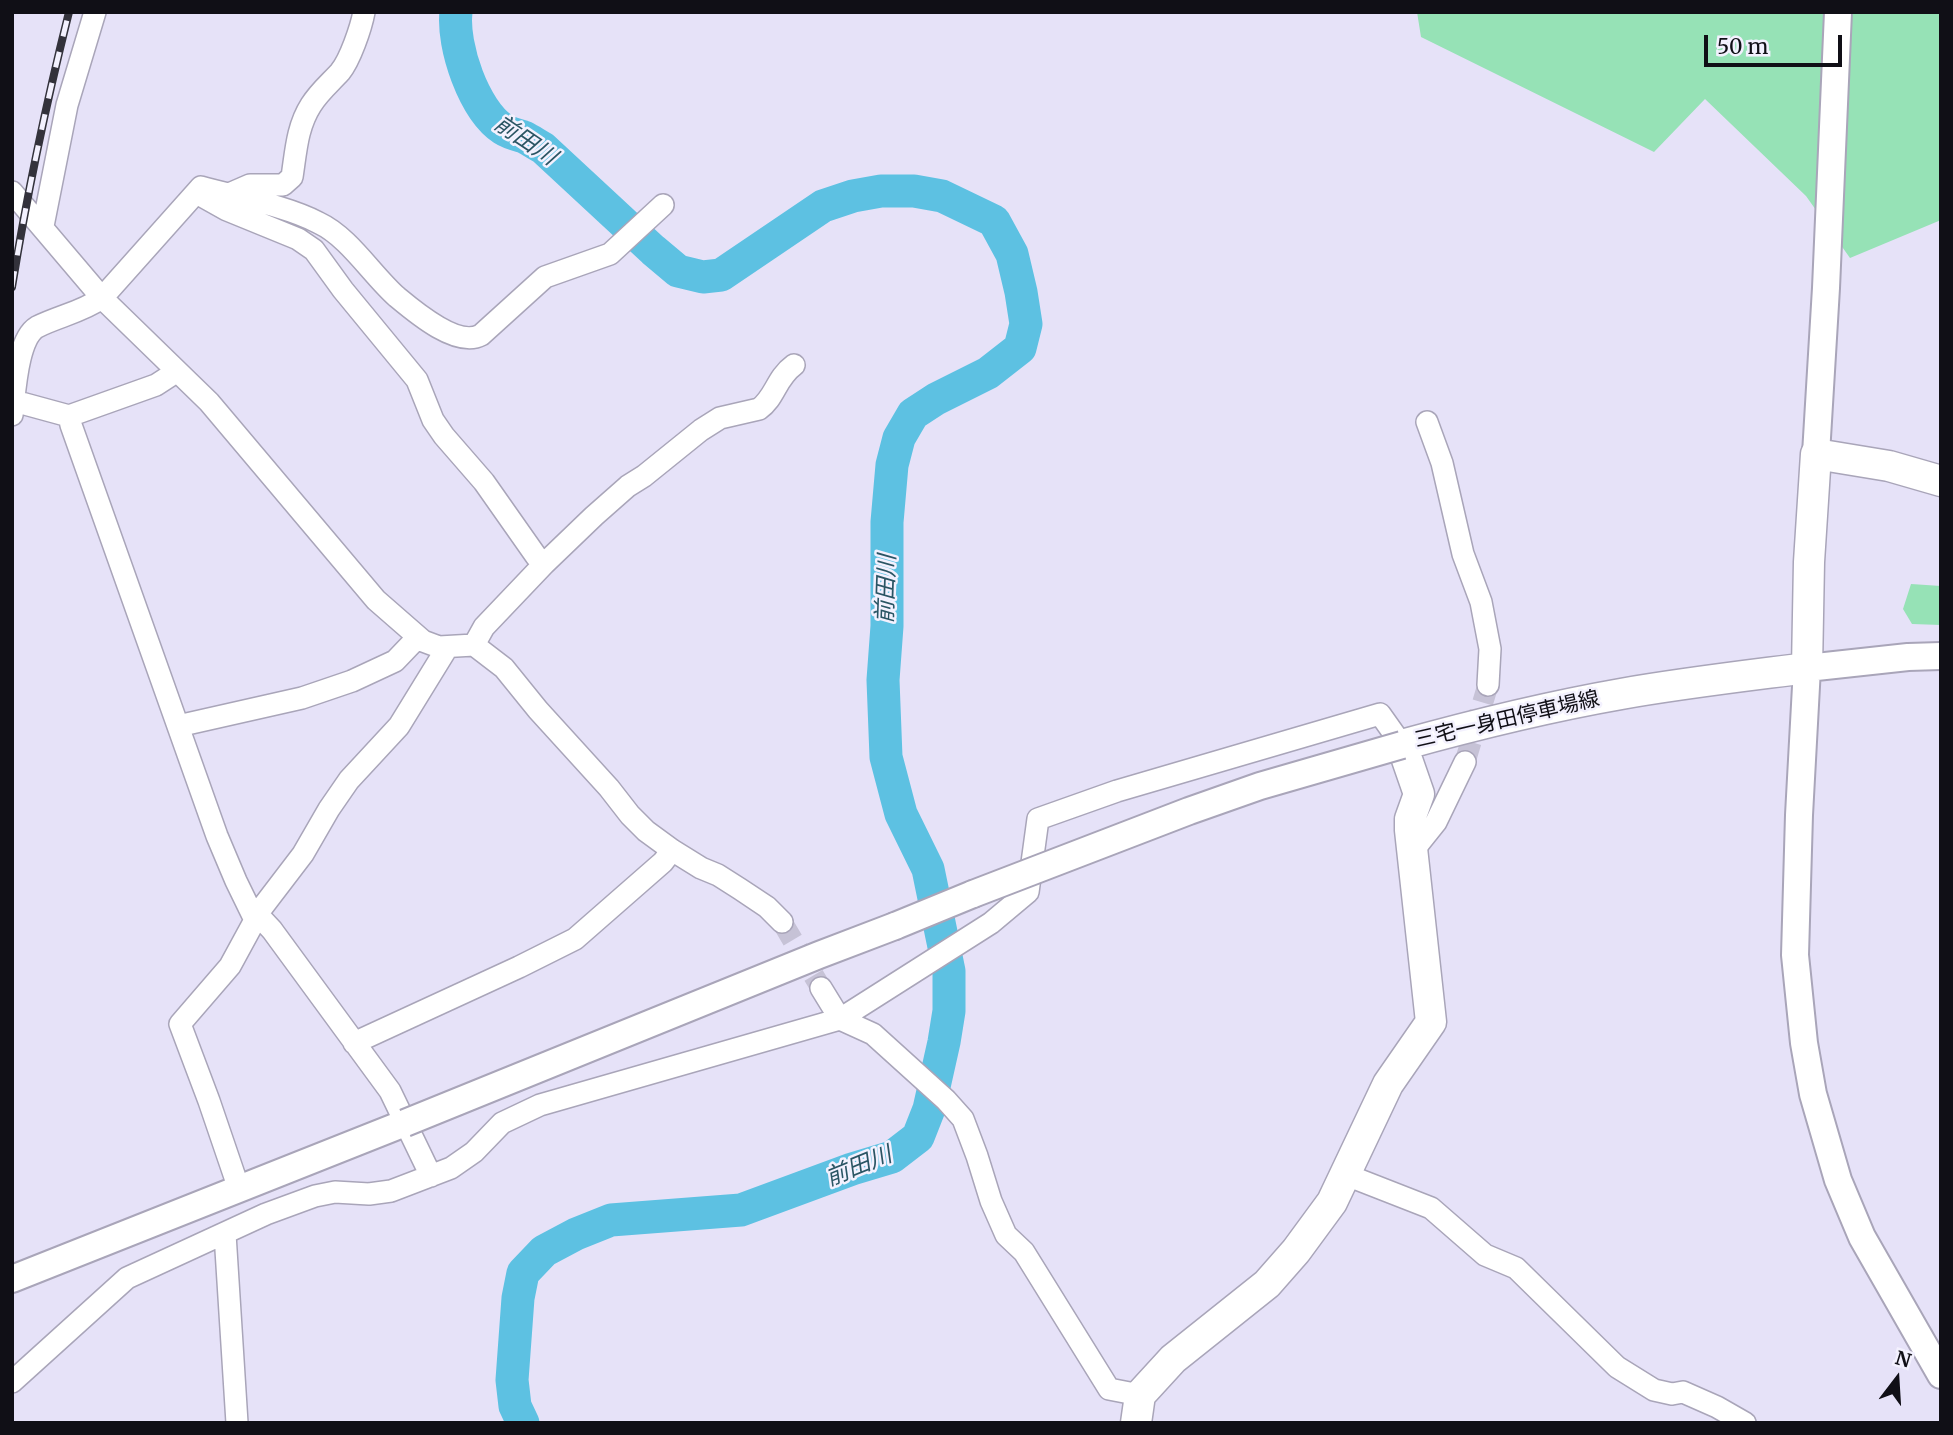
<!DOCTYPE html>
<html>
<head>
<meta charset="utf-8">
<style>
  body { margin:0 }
  #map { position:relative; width:1953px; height:1435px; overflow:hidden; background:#e6e2f8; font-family:Merriweather,serif }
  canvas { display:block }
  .frame { position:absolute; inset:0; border:14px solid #100f16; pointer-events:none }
  .north { position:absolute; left:1862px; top:1344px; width:70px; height:70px; -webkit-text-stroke:5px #f3f1fe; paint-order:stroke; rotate:17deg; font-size:19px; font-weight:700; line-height:28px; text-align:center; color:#100f16 }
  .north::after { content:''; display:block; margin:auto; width:24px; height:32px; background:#100f16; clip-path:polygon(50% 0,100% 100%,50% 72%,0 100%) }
  .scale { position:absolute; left:1704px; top:35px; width:138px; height:32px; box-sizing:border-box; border:4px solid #100f16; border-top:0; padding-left:9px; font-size:21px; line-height:24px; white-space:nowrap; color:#100f16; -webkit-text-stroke:5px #f3f1fe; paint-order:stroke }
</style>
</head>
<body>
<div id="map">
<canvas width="1953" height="1435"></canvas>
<div class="frame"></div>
<div class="north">N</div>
<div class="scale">50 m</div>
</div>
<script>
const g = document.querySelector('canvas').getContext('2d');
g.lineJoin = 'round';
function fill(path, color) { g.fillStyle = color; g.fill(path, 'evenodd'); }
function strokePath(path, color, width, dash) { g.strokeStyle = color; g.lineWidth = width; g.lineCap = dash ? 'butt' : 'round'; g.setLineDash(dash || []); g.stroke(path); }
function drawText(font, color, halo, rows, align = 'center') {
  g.font = font + ' Merriweather,"Noto Sans JP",serif'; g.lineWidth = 5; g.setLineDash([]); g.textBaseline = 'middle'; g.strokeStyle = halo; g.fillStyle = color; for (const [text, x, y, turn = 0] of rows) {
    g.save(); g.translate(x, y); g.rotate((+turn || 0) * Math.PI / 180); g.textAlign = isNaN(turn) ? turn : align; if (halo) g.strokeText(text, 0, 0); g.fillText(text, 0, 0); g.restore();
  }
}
fill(new Path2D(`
  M1417,12H1941V220L1850,258L1806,196L1705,99L1654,152L1421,37Z
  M1911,584L1941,586V625L1912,624L1903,609Z`), '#96e2b6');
strokePath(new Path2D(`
  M456,12C452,46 474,110 503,129C509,133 517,135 524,137C530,140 536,144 543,148L653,250L678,271L703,277L721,275L823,206L853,196L881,191H914L942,196L994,221L1012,254L1021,292L1026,324L1020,348L988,373L936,399L913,414L899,438L892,465L887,522V626L883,680L886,757L901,814L928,869L949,971V1011L944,1042L929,1109L918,1137L892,1157L852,1169L741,1210L611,1220L576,1234L544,1251L523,1273L518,1298L512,1380L515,1406L523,1423`), '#5dc1e2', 33);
strokePath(new Path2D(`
  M1465,762L1488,685
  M782,922L821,988`), '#c6c2d6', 21, [21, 10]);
const minor = new Path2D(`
  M12,192L102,298L209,402L376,600L423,641L439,647L474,645L504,668L538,710L609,788L630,815L646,831L672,850L701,868L718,875L740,889L767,907L782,922
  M227,195L250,185H283L292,177C296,151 297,127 311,105C319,92 330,83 340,72C350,60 361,28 364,12
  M202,196L227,210L298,239L314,250L343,290L417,380L433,420L444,436L484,482L536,556L544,564
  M43,226L67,105L95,12
  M14,401L69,416L156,385L176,372
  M12,415C15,393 17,339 37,327C59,316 82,312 102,298L201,187C237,197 287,206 319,223C349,237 372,275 397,297C415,312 457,348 481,335L545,277L610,254L663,205
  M69,416L71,425L217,836L236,881L255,920
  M1427,422L1442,463L1463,554L1481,602L1490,649L1488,685
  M474,645L484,627L544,564L594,516L628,486L644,476L701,430L720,418L759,409C775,398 776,378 794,365
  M178,726L302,698L352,681L395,661L418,637
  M1412,852L1436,822L1465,762
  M258,915L272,930L390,1091L431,1176
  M821,988L840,1019L873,1034L946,1100L963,1119L977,1156L991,1201L1006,1235L1024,1252L1109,1389L1140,1395
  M354,1043L519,967L575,939L663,862L672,850
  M1344,1174L1431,1208L1485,1255L1516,1268L1617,1367L1654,1390L1672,1394L1683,1392L1717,1407L1745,1423
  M239,1189L209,1101L180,1024L230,966L261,909L303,854L329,809L349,780L399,726L447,648
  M225,1234L237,1423
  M12,1382L127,1278L266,1214L315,1196L335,1192L369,1194L391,1191L451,1168L474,1152L502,1123L540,1105L840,1019L991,923L1028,892L1038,819L1117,791L1380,714L1402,745`);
const tertiary = new Path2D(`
  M1816,454L1826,288L1838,12
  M1941,656L1908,657L1807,668L1799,815L1795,955L1804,1043L1813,1094L1838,1180L1862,1237L1941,1375
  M895,926L973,894
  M12,1279L405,1123`);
const secondary = new Path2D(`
  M1136,1423L1140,1395L1173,1359L1267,1284L1296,1251L1332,1202L1388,1084L1431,1022L1410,830V819L1419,794L1402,745C1474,725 1547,707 1621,694C1683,683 1745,676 1807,668L1809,562L1816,454L1889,466L1941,481`);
strokePath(minor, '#a9a5b9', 24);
strokePath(tertiary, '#a9a5b9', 30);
strokePath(secondary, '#a9a5b9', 33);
strokePath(minor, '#fff', 21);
strokePath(tertiary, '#fff', 26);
strokePath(secondary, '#fff', 30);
const rail = new Path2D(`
  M12,287C27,194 46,104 69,12`);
strokePath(rail, '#33323b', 8);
strokePath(rail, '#f3f1fe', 5, [16]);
const tertiaryBridge = new Path2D(`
  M973,894L1189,811L1260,786L1402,745
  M405,1123L819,955L895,926`);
strokePath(tertiaryBridge, '#a9a5b9', 30, []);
strokePath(tertiaryBridge, '#fff', 26);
drawText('21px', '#100f16', '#f3f1fe', [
  ["三宅一身田停車場線",1507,720,-13]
]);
drawText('italic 23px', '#2a5564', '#f3f1fe', [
  ["前田川",525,141,34],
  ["前田川",887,589,-88],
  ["前田川",859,1167,-22]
]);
</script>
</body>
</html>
